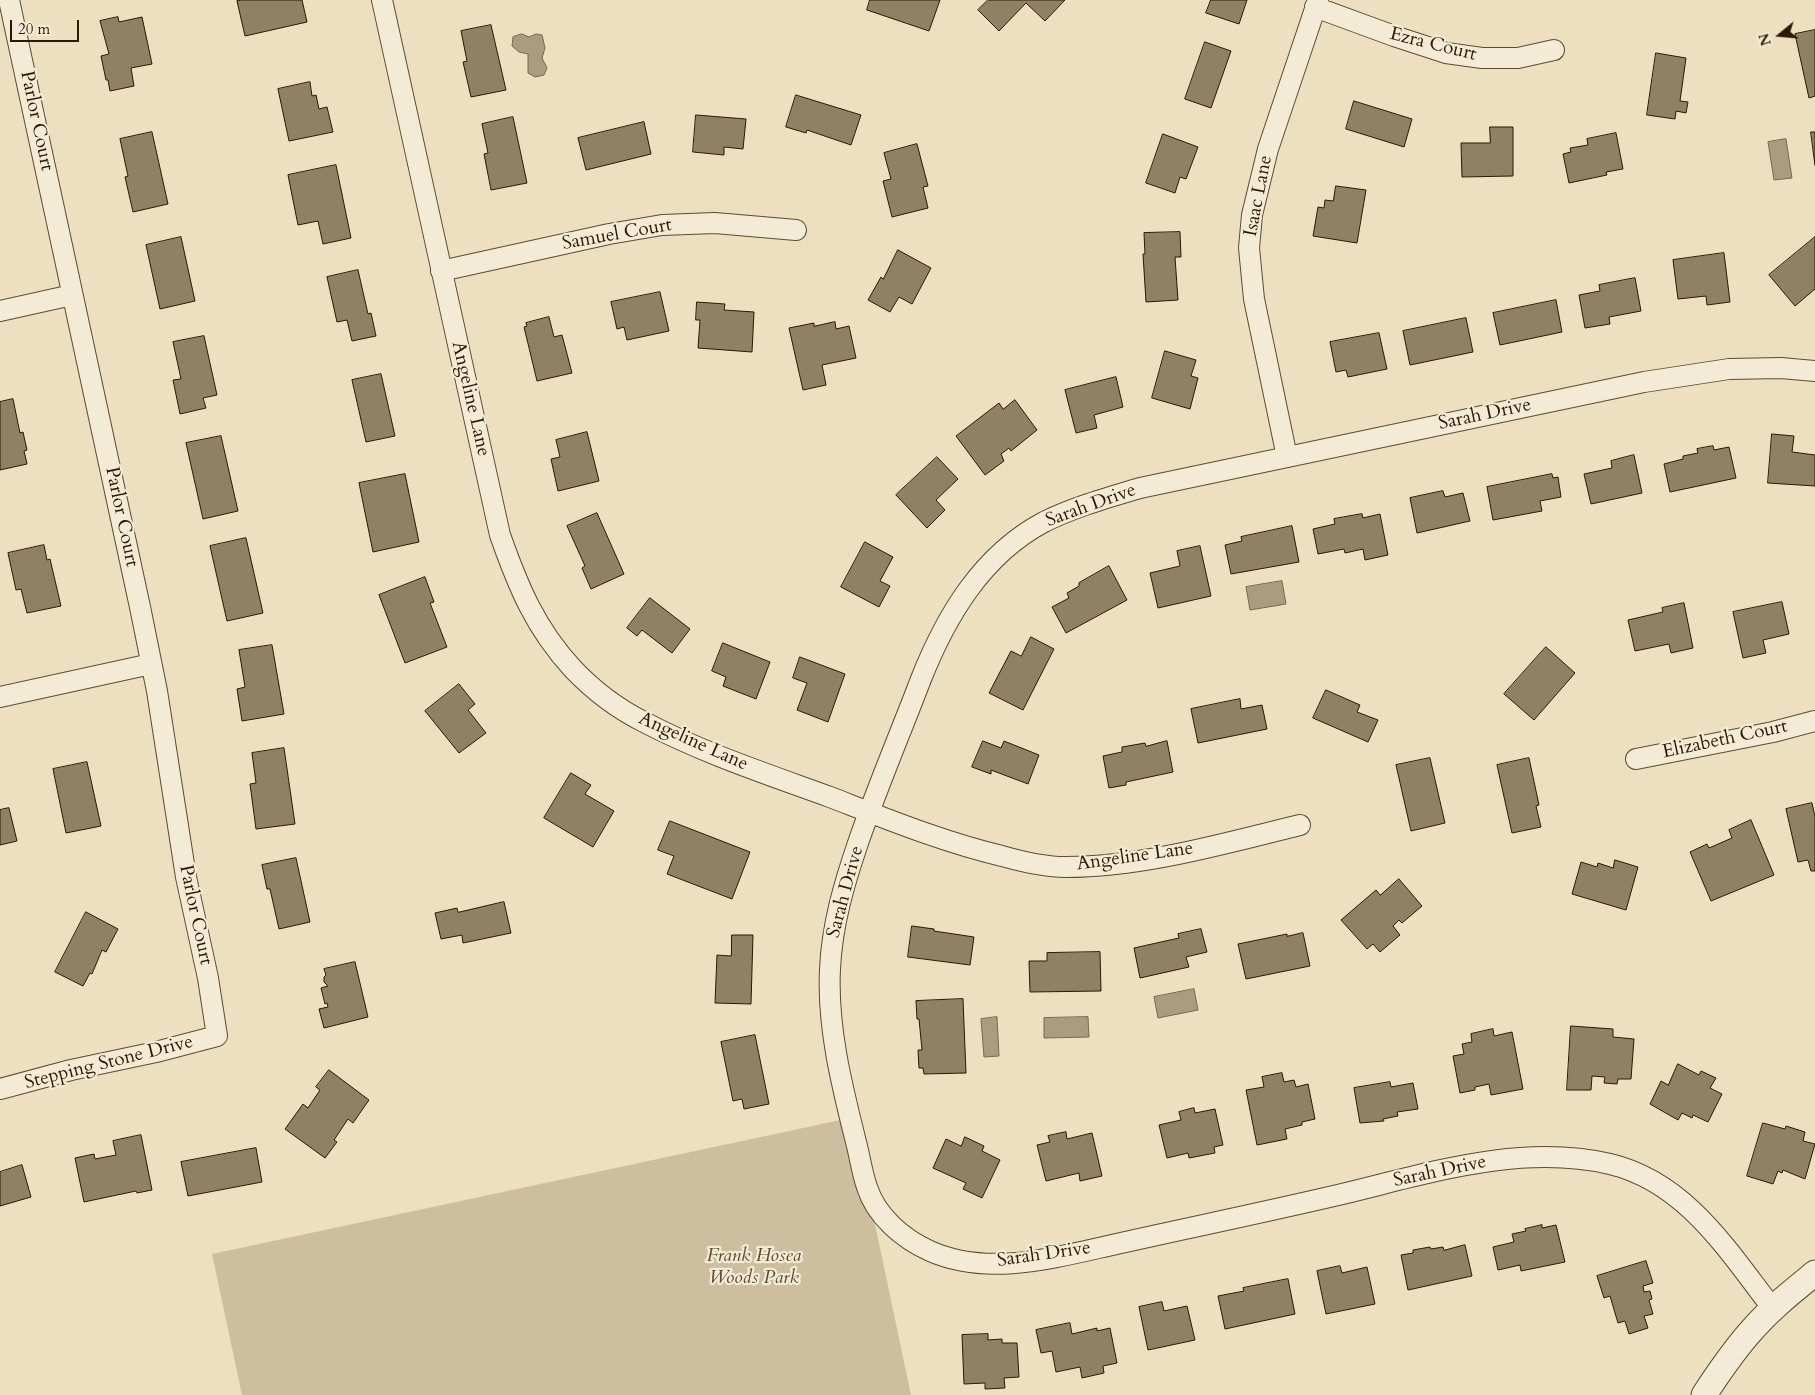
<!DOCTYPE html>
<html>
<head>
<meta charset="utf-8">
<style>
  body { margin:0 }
  #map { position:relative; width:1815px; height:1395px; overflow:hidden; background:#ede0c0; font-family:Cardo,serif }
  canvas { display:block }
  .north { position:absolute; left:1755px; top:10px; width:50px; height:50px; -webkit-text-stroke:4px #f3ebd6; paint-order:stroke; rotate:253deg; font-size:14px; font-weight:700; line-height:20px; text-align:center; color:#2b1900 }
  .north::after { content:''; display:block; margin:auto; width:18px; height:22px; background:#2b1900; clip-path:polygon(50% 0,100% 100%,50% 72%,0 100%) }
  .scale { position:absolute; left:10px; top:20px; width:69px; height:22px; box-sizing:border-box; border:2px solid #2b1900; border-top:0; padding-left:6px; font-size:15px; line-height:18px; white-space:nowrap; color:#2b1900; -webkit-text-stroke:4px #f3ebd6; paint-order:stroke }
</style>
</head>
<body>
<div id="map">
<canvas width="1815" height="1395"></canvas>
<div class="north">N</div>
<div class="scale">20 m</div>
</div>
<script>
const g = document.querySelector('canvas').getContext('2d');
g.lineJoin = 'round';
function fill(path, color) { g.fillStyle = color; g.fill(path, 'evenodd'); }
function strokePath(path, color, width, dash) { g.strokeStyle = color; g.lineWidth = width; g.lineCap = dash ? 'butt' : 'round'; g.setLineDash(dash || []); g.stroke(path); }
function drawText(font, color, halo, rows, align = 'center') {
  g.font = font + ' Cardo,serif'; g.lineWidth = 4.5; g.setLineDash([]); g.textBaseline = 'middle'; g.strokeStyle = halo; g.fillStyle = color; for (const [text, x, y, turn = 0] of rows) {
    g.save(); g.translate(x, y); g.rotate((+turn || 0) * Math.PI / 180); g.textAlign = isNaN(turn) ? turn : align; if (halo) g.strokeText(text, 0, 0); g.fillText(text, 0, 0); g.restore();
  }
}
fill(new Path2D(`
  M850,1118L868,1191L911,1395H242L212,1254Z`), '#ccbe9f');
const water = new Path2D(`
  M522,34L529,37L536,34L542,35L545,48L542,58L547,68L544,75L535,77L528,73V54L519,52L512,46L513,37Z
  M1786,139L1792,178L1774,180L1768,142Z
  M1282,581L1286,604L1250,610L1246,587Z
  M1194,989L1198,1010L1158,1018L1154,997Z
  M997,1017L999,1056L984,1057L981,1019Z
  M1088,1017L1089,1037L1044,1038V1018Z`);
fill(water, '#ab9c7f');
strokePath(water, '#78684c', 1);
const building = new Path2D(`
  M242,0H302L307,22L245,36L237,1Z
  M870,0H940L929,31L867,10Z
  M988,0H1065L1045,21L1026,3L999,31L978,10Z
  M1211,0H1247L1239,24L1206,13Z
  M118,17L119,22L142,17L152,64L131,68L134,86L110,91L108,80H106L101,56L109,54L100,21Z
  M491,25L506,90L471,97L463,62L467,61L461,31Z
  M1815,30V96L1809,98L1795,34Z
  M1205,42L1231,51L1211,108L1185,99Z
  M1656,53L1686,58L1680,101L1688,102L1686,113L1676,111L1675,119L1647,115Z
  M310,82L312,96L316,95L319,109L327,107L333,132L289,141L278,89Z
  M796,95L861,115L851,145L807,130L806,133L786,127Z
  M1354,101L1412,119L1404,147L1346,129Z
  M696,115L746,119L743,149L724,147V155L693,152Z
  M513,117L527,183L491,190L484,154L488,153L482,124Z
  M644,122L651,154L586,170L578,138Z
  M1490,127H1513V176L1462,177L1461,143H1490Z
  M152,132L168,204L133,212L125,177L128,176L120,139Z
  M1811,132H1815V165Z
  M1616,133L1623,169L1606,172L1607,175L1569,183L1563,154L1571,152L1570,148L1588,145L1587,139Z
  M1163,134L1198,147L1186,179L1180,177L1175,193L1146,183Z
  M917,144L928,186L923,187L928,208L892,217L883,181L891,179L884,153Z
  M336,165L351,238L323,244L318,221L298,225L288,175Z
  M1336,186L1366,190L1357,243L1313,236L1318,207L1324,208L1325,200L1333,201Z
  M1180,232L1181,257H1175L1178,300L1146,302L1143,254H1145L1144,233Z
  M181,237L195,301L160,309L146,245Z
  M1815,237V289L1795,306L1769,275Z
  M898,250L931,268L912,304L899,297L890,312L868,300L881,277L883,279Z
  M1724,253L1730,302L1707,305L1706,296L1678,299L1673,260Z
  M358,270L368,314L371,313L376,336L352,341L347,320L337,322L327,277Z
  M1635,278L1641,311L1609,317L1610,324L1585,328L1579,295L1600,291L1599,285Z
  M660,292L669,331L627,340L624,327L617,329L611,302Z
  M1556,300L1562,332L1500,345L1493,313Z
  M697,302L725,304L724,310L754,312L752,352L698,348L700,320H696Z
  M549,317L554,337L562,335L572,373L537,381L524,327L527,326L526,323Z
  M1466,318L1473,352L1410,365L1403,331Z
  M835,322L836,329L849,326L856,358L822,365L826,385L803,390L789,328L814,323V326Z
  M1379,333L1387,369L1348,377L1346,370L1336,372L1330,342Z
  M204,336L217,395L203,398L206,408L180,414L173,380L181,379L173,342Z
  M1165,351L1196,360L1191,376L1198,378L1190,409L1152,398Z
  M381,374L395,436L366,442L352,380Z
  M1116,377L1123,407L1094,415L1097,428L1076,433L1065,390Z
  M13,399L20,433L23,432L27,450L24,451L27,464L0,470V402Z
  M1015,400L1037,430L1011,451L1009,448L1001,454L1004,461L985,475L956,436L999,403L1003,409Z
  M587,432L599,481L558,491L551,459L560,457L556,440Z
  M1772,434L1794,436L1792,452L1815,455V486L1768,483Z
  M221,436L238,511L203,519L186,443Z
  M1713,446L1714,450L1729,447L1736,478L1670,492L1664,464L1683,459V456L1698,453L1697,449Z
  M1634,455L1642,493L1591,504L1584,474L1612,468L1611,461Z
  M937,457L958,479L936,500L945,510L927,528L896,495Z
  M405,474L419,542L373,552L359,483Z
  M1552,474L1553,478L1558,477L1561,497L1540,501L1542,511L1493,520L1487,487Z
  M1443,491L1445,497L1463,493L1470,521L1417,533L1410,498Z
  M597,513L624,574L591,589L582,568L585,566L567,526Z
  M1362,514L1363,518L1380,514L1388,555L1365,560L1363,549L1345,553L1344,549L1318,554L1313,529L1335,524L1334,519Z
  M1292,526L1299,562L1231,574L1225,545L1242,541L1241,537Z
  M246,538L263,613L227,621L210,546Z
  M865,542L893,557L880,581L890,586L879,607L841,587Z
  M44,545L47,560L50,559L61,606L27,613L21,589L16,590L8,553Z
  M1200,546L1211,596L1158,608L1150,573L1180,566L1177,551Z
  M1109,566L1127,600L1066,633L1052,607L1069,598L1067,593L1079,586V583Z
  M425,577L434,602L430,603L447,647L405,663L379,595Z
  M650,598L690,629L672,653L642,630L637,636L627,628Z
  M1782,602L1789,634L1763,640L1766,653L1743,658L1733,612Z
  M1684,603L1693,648L1671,653L1669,644L1635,651L1628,620L1663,612L1662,608Z
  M1031,637L1054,649L1023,710L989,693L1011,651L1021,656Z
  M723,643L770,662L756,699L723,686L726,677L712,671Z
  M272,645L284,714L242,721L237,689L245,687L239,650Z
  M1546,647L1575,673L1534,720L1504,694Z
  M800,657L845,674L828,722L797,710L807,683L793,678Z
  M459,684L475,704L468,710L486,733L459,753L425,711Z
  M1326,690L1360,705L1357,712L1378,720L1368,742L1313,718Z
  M1240,699L1241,709L1262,705L1267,729L1198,743L1191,709Z
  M983,741L1001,748L1004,741L1039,755L1028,784L991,770V774L972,767Z
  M1167,741L1173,772L1126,782V785L1109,788L1103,756L1122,752V747L1145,743L1146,746Z
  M284,748L295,824L256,829L250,784L256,783L252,753Z
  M1430,758L1445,823L1411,831L1396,765Z
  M1529,758L1539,805L1536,806L1541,827L1512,833L1497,765Z
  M87,762L101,826L66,833L53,769Z
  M571,773L591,785L585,794L614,811L593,847L544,818Z
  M1812,803L1815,817V871H1811L1808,860L1798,862L1786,809Z
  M9,808L17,841L0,845V810Z
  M1751,820L1774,875L1711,901L1690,852L1707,844L1709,848L1732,838L1729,830Z
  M670,821L750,852L732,899L667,874L674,856L658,850Z
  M296,858L310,922L279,929L270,889H267L262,865Z
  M1615,860L1638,867L1626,910L1572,894L1581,862L1597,867L1598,863L1613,868Z
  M1399,879L1422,906L1402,923L1399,920L1393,926L1400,935L1380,952L1373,944L1367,949L1341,920L1376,890L1380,895Z
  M504,902L511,933L463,943L462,935L441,939L435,913L457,908L458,912Z
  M86,912L118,929L106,952L102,950L92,974L90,973L83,986L55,972Z
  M912,926L934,929V931L974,937L970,965L908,957Z
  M1201,929L1207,952L1186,957L1189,967L1140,978L1134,948L1179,938L1178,934Z
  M1303,933L1310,966L1246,979L1238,944L1287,934V936Z
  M732,935H753L751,1004L715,1003L717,955L731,956Z
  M1100,952L1101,991L1030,992L1029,961H1047V953Z
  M355,962L368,1017L324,1028L319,1009L328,1007L327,1003L325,1004L321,988L328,986L324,982V977L326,975L324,969Z
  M963,999L966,1073L924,1074L923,1068H919L918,1050H922L919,1019H917L916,1001Z
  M1571,1026L1613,1029V1037L1634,1039L1631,1079H1618L1617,1084L1604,1083L1605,1077L1592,1076L1591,1090H1567Z
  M1493,1029L1494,1036L1512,1032L1523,1089L1491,1095L1489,1084L1475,1087V1090L1460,1093L1453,1056L1464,1054L1462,1044L1472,1042L1471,1034Z
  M755,1035L769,1104L744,1109L742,1099L733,1101L721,1042Z
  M1678,1064L1699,1075L1701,1071L1716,1078L1710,1088L1722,1094L1708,1122L1693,1115L1692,1118L1682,1113L1678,1120L1650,1104L1661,1081L1668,1085Z
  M329,1070L369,1100L353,1123L348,1119L334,1140L337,1142L325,1158L285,1129L303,1104L308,1108L320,1090L316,1087Z
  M1282,1073L1284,1082L1294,1080L1296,1087L1308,1084L1315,1119L1302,1122V1125L1285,1129L1287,1139L1257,1145L1246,1090L1264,1087L1262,1077Z
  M1390,1082L1391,1087L1413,1083L1418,1109L1397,1112L1398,1116L1383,1119L1384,1121L1360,1123L1354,1088Z
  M1194,1108L1195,1113L1215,1109L1223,1145L1214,1147L1215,1153L1189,1158L1188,1153L1167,1158L1159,1125L1181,1120L1179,1112Z
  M1763,1123L1785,1129L1786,1126L1805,1132L1803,1141L1815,1144L1805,1179L1783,1170L1782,1173L1778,1171L1773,1184L1747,1176Z
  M1066,1132L1067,1139L1092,1133L1102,1176L1080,1181L1079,1173L1046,1181L1037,1145L1050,1142L1048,1136Z
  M141,1135L152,1190L137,1193L136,1191L84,1202L75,1158L94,1154L95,1159L116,1155L113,1141Z
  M965,1137L984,1146L982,1151L1000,1160L982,1198L963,1189L966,1183L933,1168L946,1139L961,1146Z
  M256,1148L262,1182L188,1196L181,1162Z
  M22,1165L31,1197L0,1206V1172Z
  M1542,1225V1228L1556,1225L1565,1262L1521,1271L1520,1265L1498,1270L1493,1247L1514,1242L1512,1234L1526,1231L1525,1229Z
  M1465,1245L1472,1276L1408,1290L1401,1255L1413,1253V1250L1430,1247L1431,1249L1443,1247L1444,1250Z
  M1646,1261L1653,1283L1643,1286L1644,1292L1650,1291L1652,1299L1649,1300L1653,1314L1644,1316L1648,1328L1629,1334L1625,1321L1618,1323L1610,1296L1604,1298L1597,1276Z
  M1340,1266L1342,1273L1367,1267L1375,1304L1326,1314L1317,1271Z
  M1288,1279L1295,1314L1225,1329L1218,1296L1244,1291L1243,1288Z
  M1162,1302L1164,1311L1187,1306L1195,1340L1148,1350L1139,1307Z
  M1070,1323L1072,1334L1097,1328V1331L1110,1328L1117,1363L1103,1366L1104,1373L1082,1378L1080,1367L1056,1372L1052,1351L1041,1353L1036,1330Z
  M988,1334V1340L1002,1339V1343H1017L1019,1377L1004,1378L1005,1388L985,1389V1383L964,1384L962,1335Z`);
fill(building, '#908064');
strokePath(building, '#2b1900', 1);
const minor = new Path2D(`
  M382,0L500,535C518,586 535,628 573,669C593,690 618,709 644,722C703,753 767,774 830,797C887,819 943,842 1002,856C1023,862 1044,867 1066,867C1143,867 1226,843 1300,825
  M1315,7L1394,36L1446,53L1482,58H1518L1554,50
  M441,271L609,234L662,225L715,223L796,230
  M0,311L72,295
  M1287,457L1254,299L1249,248L1252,215L1268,149L1318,0
  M0,697L151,664
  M1636,759L1773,732L1815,721
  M0,1089L71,1070L156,1052L217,1036L208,978L186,877L157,691L140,607L9,0
  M1773,1309C1728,1251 1686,1182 1610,1164C1519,1143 1427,1174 1338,1195C1265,1212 1193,1227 1121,1243C1060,1256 990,1278 930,1251C903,1239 876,1216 867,1187C862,1173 860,1157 856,1142C842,1086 827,1027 830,969C832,925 844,884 858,843C877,788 900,734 921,679C946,616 982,555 1044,522C1074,507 1107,498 1140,488L1644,382L1729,369L1781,368L1815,371`);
const tertiary = new Path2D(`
  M1704,1395C1719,1372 1734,1350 1752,1330C1771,1308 1793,1291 1815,1273`);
strokePath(minor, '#5c4b30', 22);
strokePath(tertiary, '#5c4b30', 27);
strokePath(minor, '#f3ebd6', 20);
strokePath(tertiary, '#f3ebd6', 25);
drawText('19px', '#2b1900', '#f3ebd6', [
  ["Ezra Court",1433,45,14],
  ["Parlor Court",36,121,78],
  ["Isaac Lane",1259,196,-79],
  ["Samuel Court",617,235,-10],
  ["Angeline Lane",470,399,77],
  ["Sarah Drive",1485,415,-12],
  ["Sarah Drive",1091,506,-20],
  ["Parlor Court",121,517,78],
  ["Elizabeth Court",1725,740,-12],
  ["Angeline Lane",693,742,24],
  ["Angeline Lane",1135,857,-8],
  ["Sarah Drive",846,892,-75],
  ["Parlor Court",195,915,78],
  ["Stepping Stone Drive",109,1063,-14],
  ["Sarah Drive",1440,1172,-12],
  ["Sarah Drive",1044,1255,-8]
]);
drawText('italic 19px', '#5b4b30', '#f3ebd6', [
  ["Frank Hosea",754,1257],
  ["Woods Park",754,1279]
]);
</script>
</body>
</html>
